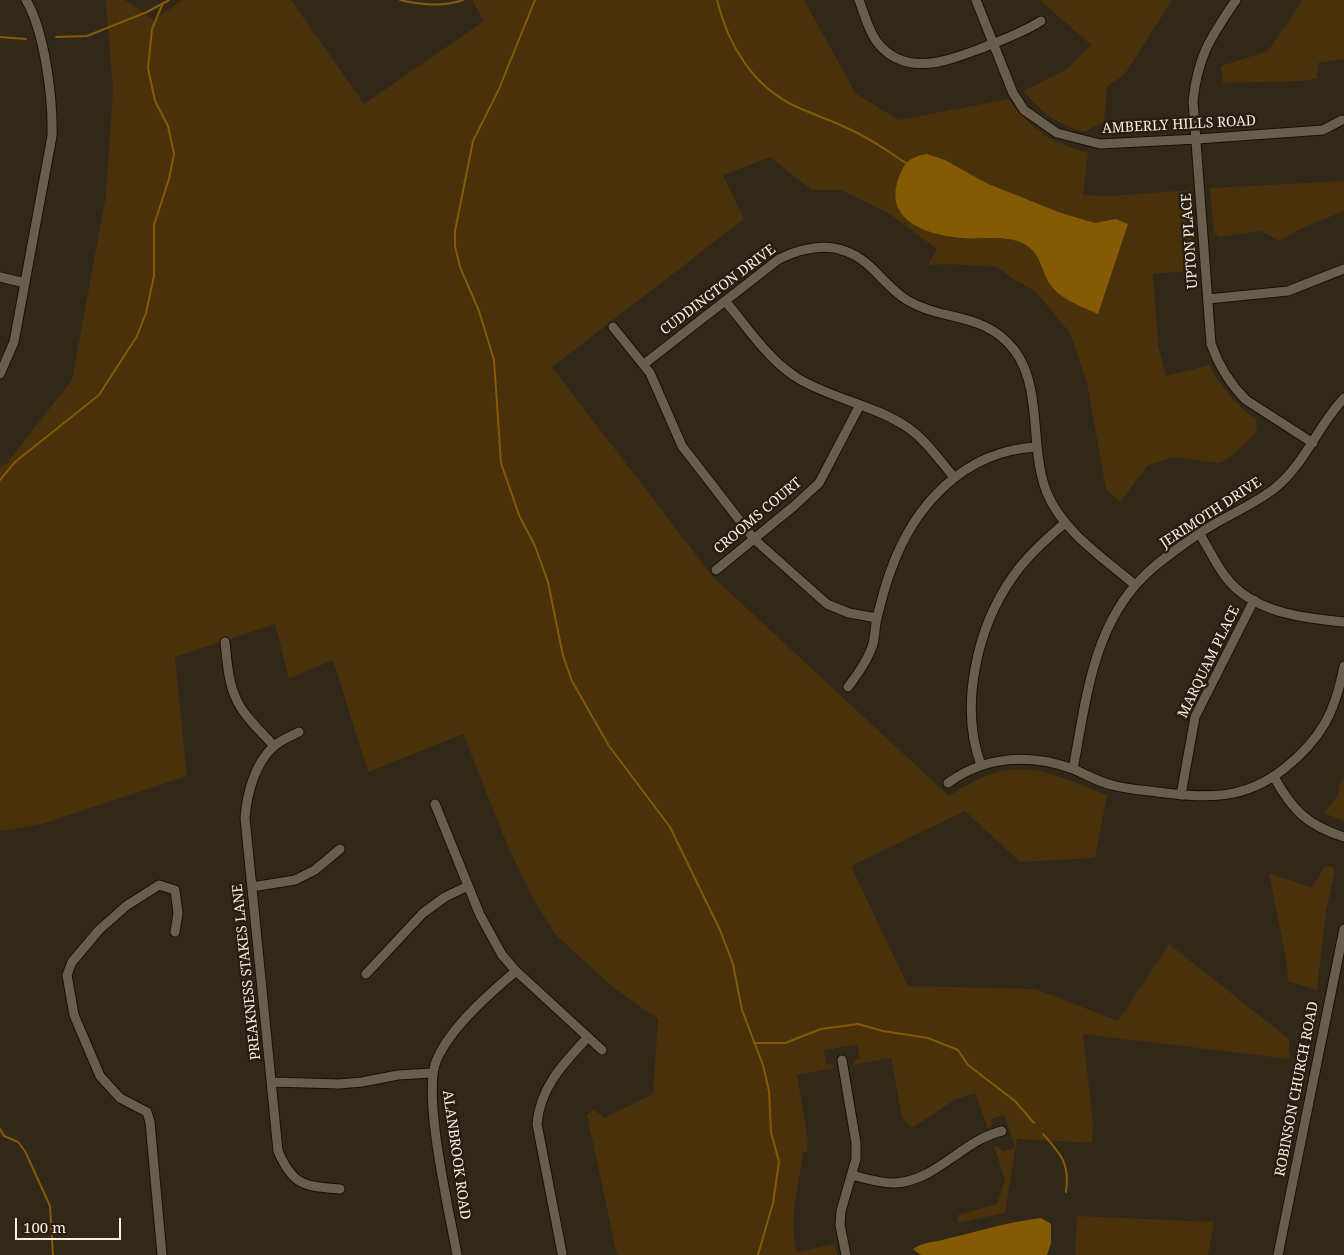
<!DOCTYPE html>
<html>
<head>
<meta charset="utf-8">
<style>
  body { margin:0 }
  #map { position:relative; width:1344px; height:1255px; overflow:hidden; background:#32281a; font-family:"Noto Serif",serif }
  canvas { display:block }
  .scale { position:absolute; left:15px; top:1218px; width:106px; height:22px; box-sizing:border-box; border:2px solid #f5eee5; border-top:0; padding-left:6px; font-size:15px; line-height:18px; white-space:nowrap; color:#f5eee5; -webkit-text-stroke:4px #281e10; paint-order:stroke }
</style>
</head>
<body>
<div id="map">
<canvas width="1344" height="1255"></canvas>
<div class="scale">100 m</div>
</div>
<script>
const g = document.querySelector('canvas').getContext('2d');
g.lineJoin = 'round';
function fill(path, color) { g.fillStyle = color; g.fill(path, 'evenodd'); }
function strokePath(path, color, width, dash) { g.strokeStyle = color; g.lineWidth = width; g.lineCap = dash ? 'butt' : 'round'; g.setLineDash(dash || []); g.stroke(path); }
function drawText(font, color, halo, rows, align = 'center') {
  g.font = font + ' "Noto Serif",serif'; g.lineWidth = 5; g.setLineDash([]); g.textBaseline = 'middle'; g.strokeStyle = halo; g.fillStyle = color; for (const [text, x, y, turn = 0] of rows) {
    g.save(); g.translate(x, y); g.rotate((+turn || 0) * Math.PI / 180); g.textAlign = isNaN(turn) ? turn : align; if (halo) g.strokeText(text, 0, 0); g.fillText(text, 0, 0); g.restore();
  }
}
fill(new Path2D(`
  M106,0H125L154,20L182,0H291L364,104L484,21L472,0H804L856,94L899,120L1008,99C1031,129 1051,144 1088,152L1083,195L1109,196L1192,190L1197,270L1153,274L1158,345L1166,376L1209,365C1222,388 1235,403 1256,420L1257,429L1253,436L1234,454L1220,463L1173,457L1147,466L1120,502L1106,489L1087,383L1070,333L1035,291L1012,278L997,267L949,264L928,265L937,249L890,214L841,190H812L770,157L723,175L744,219L552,367L713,577L949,796C1015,753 1039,769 1107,795L1095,858L1020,862L965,811L851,866L908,986L1036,989L1118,1021L1169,944L1289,1039V1059L1083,1034L1093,1123L1092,1143L1017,1139L1005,1213L957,1223L958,1215L997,1204L1005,1180L994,1146L999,1147L1003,1152L1015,1147L1004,1115L991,1119L992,1126L988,1129L975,1093L956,1099L912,1128L902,1117L891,1058L853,1065L854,1061L860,1058L857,1044L824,1050L826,1064H832L835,1068L797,1075L808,1141L807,1152H803C799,1185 788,1219 797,1252L835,1244L837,1255H617L587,1115L594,1109L604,1118L653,1094L658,1019L614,988L558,937C517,883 490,798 463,734L368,772L333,660L289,679L275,624L175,657L187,776L42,824L0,831V468L6,464L72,380L106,195L113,90Z
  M1040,0H1172L1125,74L1107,87L1104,122L1083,132C1056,123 1043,114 1024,91L1067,69L1091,45Z
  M1300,0H1344V59L1318,63L1317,78L1303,81L1223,83L1221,66L1268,51L1302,1Z
  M1344,181V211L1298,230L1280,241L1261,231L1219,237L1214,232L1210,188Z
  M1344,779V821L1324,813L1338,795L1340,783Z
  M1325,866L1332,867L1335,870L1326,911L1317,990L1288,981L1287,964L1269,873L1312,888Z
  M1077,1216L1214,1222L1208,1255H1075Z`), '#48310b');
fill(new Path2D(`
  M927,154L945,160L986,183L1061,213L1095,223L1116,219L1128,224L1098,314C1081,306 1058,299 1048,281C1042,270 1040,256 1030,248C1013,233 982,240 961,238C922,234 880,218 901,172C906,160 914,156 927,154Z
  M1041,1218L1051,1224V1243L1047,1255H921L913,1249C924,1241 933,1243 946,1239C979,1231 1008,1222 1041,1218Z`), '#855a04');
strokePath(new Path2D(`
  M400,0C421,5 443,7 463,0
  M535,0L499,89L473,141L455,231V246L460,267L479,311L494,360L501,463L519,515L535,546L548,582L563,656L572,681L609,746L670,827L720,930L733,964L742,1010L763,1065L769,1091L771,1132L779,1162L773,1203L758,1255
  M717,0C728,45 753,87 797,107C819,117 842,124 863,136C878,144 892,154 906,163
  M0,37L26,39
  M56,37L87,36L147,12L169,0
  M0,480L15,462L99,395L137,336L146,313L154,276V225L169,179L174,154L168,126L155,101L148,68L152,29L163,3
  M754,1043H785L821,1029L858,1024L883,1031L928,1038L958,1050L968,1065L1015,1101L1034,1123
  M0,1129L4,1136L18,1142L25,1151L50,1206L53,1255
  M1043,1134C1061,1154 1070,1164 1066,1192`), '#855a04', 2);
const minor = new Path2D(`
  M859,0C864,13 868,30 877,42C905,78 947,61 982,48C1002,40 1022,33 1041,21
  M976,0L1013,93L1024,110L1057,133L1100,144L1197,139L1323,130L1342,120
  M1236,0C1211,37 1198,55 1193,101L1211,344C1219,366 1229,383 1246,400L1313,443
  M0,277L25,283
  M1208,299L1288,291L1344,269
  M726,302C748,328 769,361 799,379C833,399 874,405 907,427C926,440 939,460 954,477
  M613,327L650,373L682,446L754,539L827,604L849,613L877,618
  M644,364L779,259C800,249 823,243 845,251C872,260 884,286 907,300C943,322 985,311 1015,351C1043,389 1029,449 1047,493C1063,532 1105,559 1135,585
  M0,374L14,342L52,136C53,99 45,32 26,0
  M1199,533C1208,547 1215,563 1225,576C1252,613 1303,618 1344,622
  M716,570L794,506L819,483L860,405
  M225,642C227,660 228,680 235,696C242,715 261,731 274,746
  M848,687C858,674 868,660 873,644C875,636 875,626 877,618C881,602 885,585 891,570C914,505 964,451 1036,447
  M299,732C291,736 281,740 274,746C255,763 247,793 245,818L278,1151C293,1186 304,1186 340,1189
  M981,765C959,706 977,626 1014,575C1028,555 1046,539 1065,523
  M1073,769C1086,702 1092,628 1143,577C1159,561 1178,548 1197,535C1222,517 1251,507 1275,488C1305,464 1318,425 1344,398
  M1274,777C1293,811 1307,825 1344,837
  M948,783C985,756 1030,753 1073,769C1086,774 1098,782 1112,785C1126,789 1142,790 1157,792C1206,798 1244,801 1285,768C1322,738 1335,712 1344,666
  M1181,795L1195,717L1254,600
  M435,804L480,915L502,955L516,971L602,1050
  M252,887L295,880L315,870L340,849
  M366,974L423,913L445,897L468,886
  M842,1060L856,1143V1159L841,1211L840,1225L846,1255
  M273,1082L339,1084L362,1082L398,1075L432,1073
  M852,1175C866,1179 880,1183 894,1183C935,1182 963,1140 1002,1131
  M562,1253L537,1124C540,1087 564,1063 588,1037
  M162,1255L150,1122L147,1112L120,1098L100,1076L74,1015L67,975L72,962L99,930L126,906L159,885L175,890L178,913L175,932
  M457,1255C450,1214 421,1092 437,1059C452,1026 489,994 516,971
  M1278,1255L1344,929`);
strokePath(minor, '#191004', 11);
strokePath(minor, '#695e4e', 9);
drawText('14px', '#f5eee5', '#281e10', [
  ["AMBERLY HILLS ROAD",1179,125,-3],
  ["UPTON PLACE",1190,241,-94],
  ["CUDDINGTON DRIVE",718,290,-37],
  ["JERIMOTH DRIVE",1211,513,-33],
  ["CROOMS COURT",758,516,-40],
  ["MARQUAM PLACE",1209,662,-64],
  ["PREAKNESS STAKES LANE",247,972,-96],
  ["ROBINSON CHURCH ROAD",1297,1089,-79],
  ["ALANBROOK ROAD",456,1155,82]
]);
</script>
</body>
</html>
